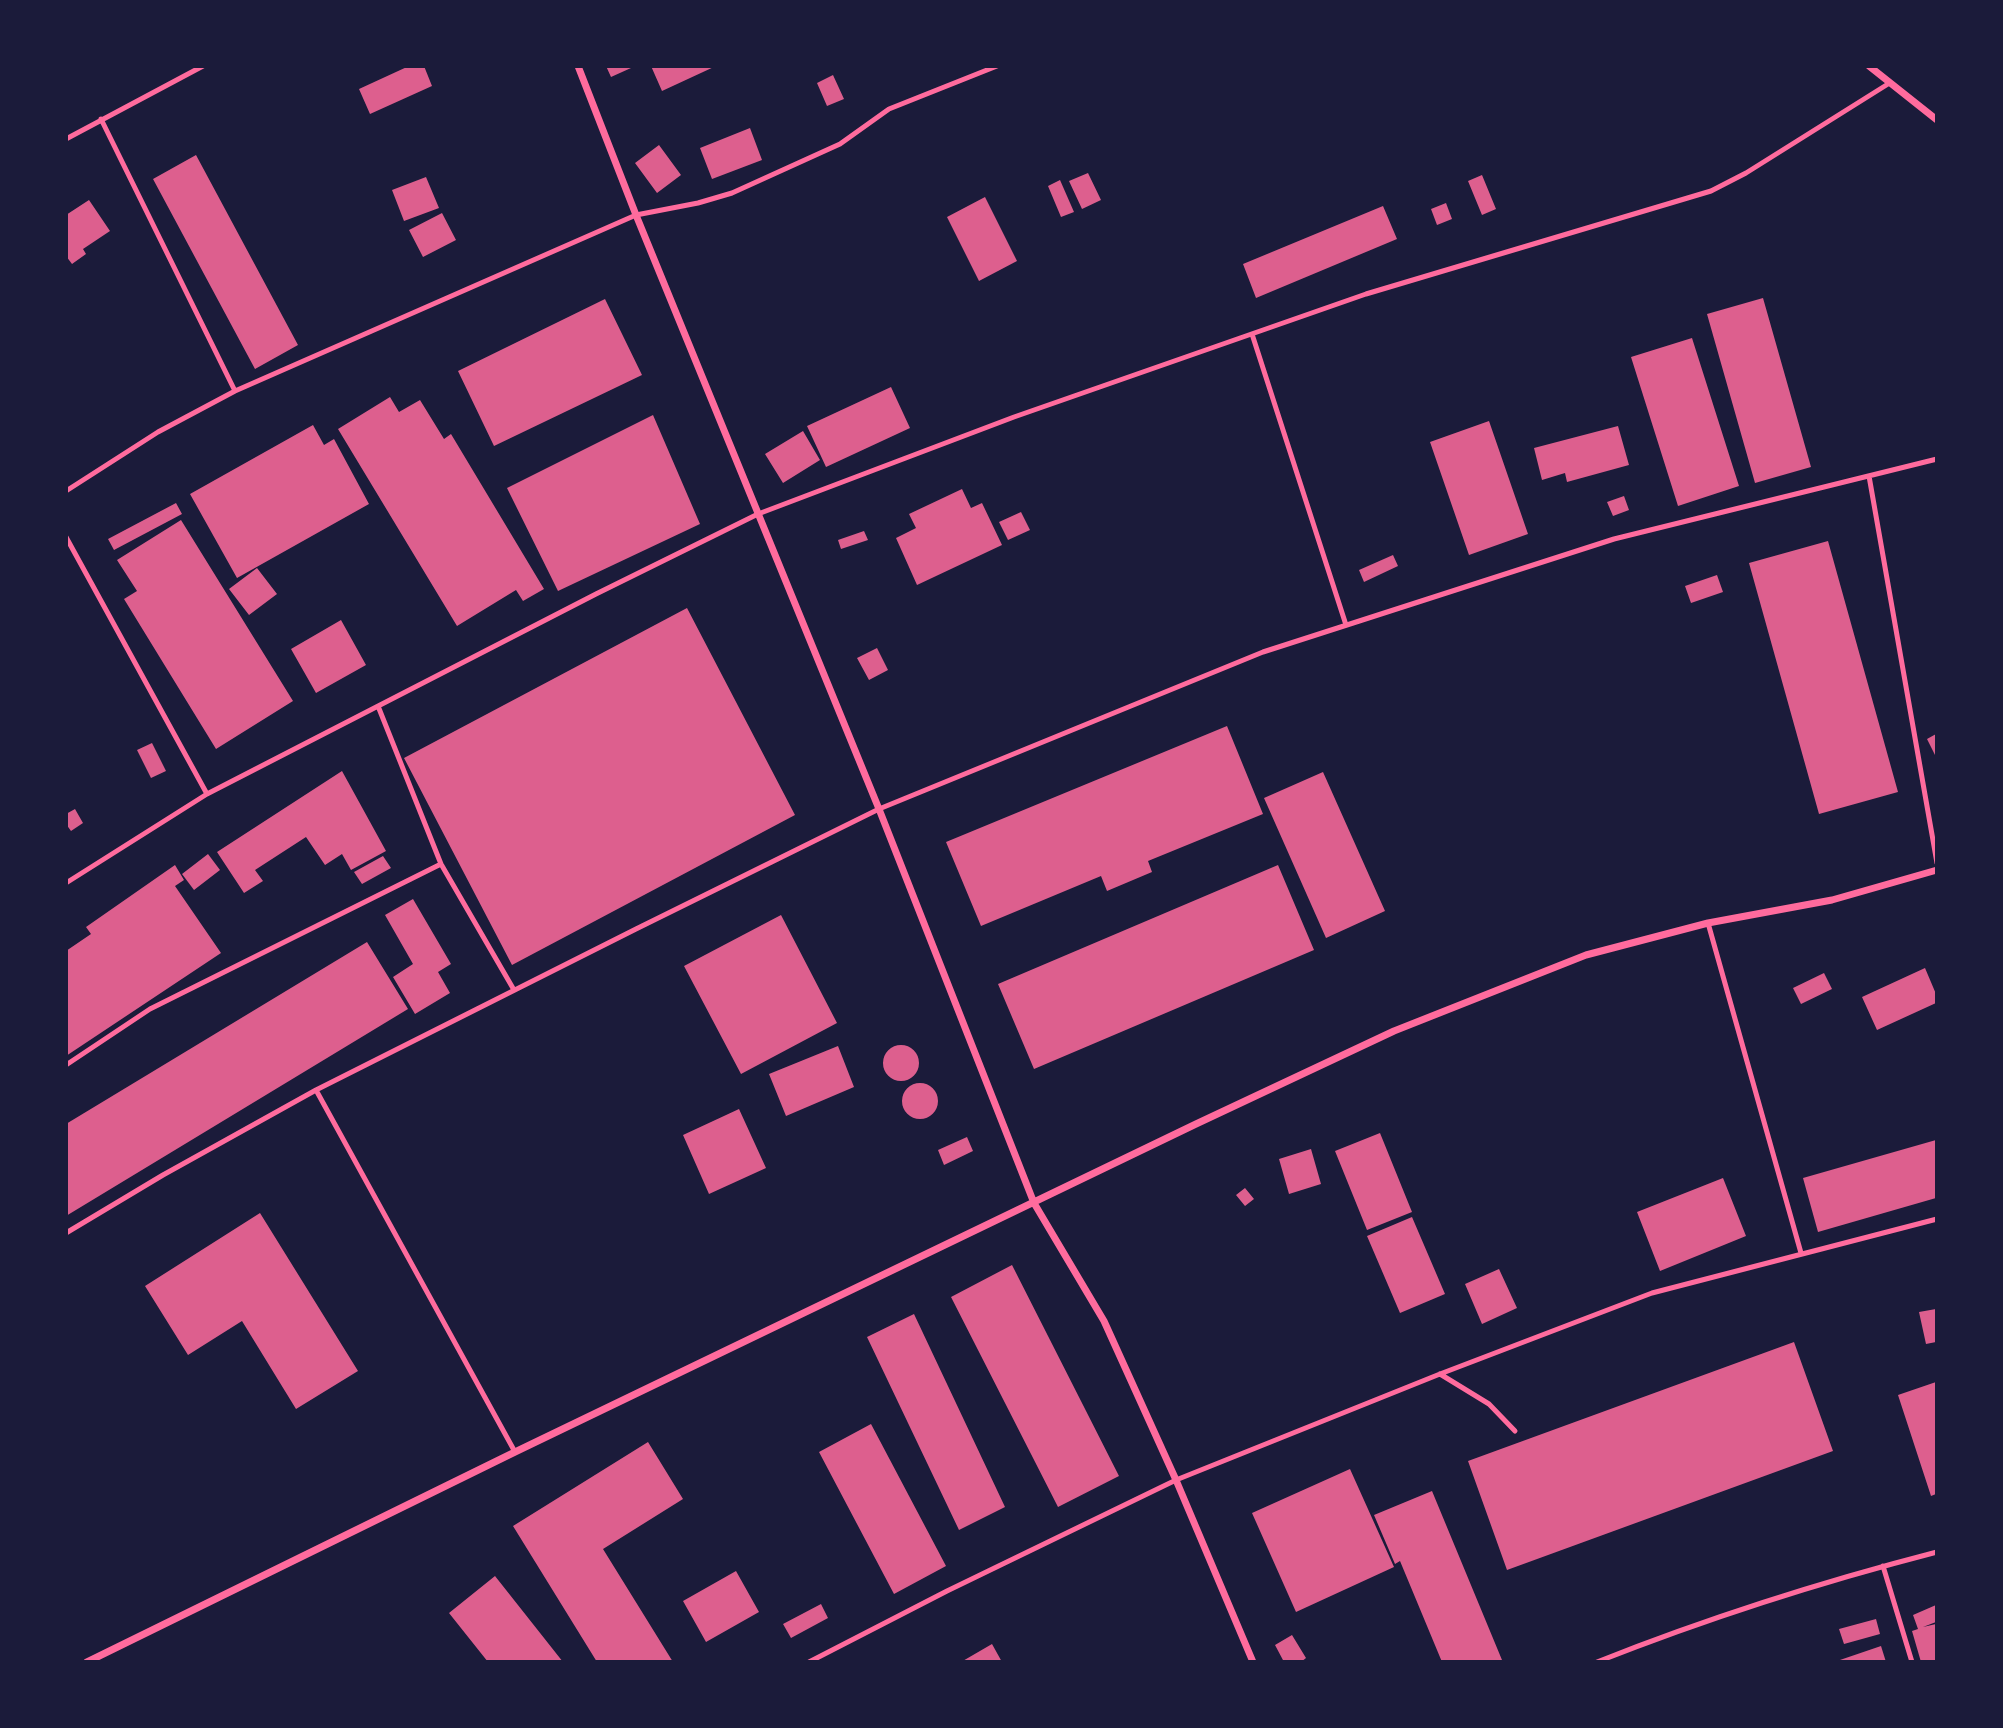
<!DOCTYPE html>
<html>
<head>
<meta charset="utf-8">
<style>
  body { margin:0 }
  #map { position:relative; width:2003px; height:1728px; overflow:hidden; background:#1b1b3a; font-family:"Varela Round",sans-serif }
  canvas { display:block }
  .frame { position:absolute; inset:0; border:68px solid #1b1b3a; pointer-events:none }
</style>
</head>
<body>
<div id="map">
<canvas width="2003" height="1728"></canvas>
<div class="frame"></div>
</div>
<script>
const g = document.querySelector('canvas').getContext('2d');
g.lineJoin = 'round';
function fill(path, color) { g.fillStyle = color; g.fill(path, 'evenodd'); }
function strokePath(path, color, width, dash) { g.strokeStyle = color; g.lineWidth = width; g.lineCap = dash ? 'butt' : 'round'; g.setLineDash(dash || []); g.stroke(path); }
fill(new Path2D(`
  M409,66H424L432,86L370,114L359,89Z
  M606,66H630L631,68L611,77Z
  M651,66H716L662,91Z
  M833,75L844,99L827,106L817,83Z
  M750,128L762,160L712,179L700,148Z
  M659,145L681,175L657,193L635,163Z
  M196,155L298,345L255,369L153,179Z
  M1088,173L1101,200L1082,209L1069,181Z
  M1482,175L1496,209L1482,215L1468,181Z
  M426,177L439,208L404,221L392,190Z
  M1060,180L1074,212L1061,217L1048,186Z
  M985,197L1017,261L979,281L947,217Z
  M89,200L110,231L83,249L86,254L72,264L66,256V215Z
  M1446,203L1452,219L1437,225L1431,209Z
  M1383,206L1397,239L1256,298L1243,264Z
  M442,213L456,240L423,257L409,230Z
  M1763,298L1811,467L1755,483L1707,314Z
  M605,299L642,375L494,446L458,371Z
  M1692,338L1739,486L1678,506L1631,357Z
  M891,387L910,428L826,467L807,426Z
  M390,397L399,412L420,400L444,439L451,434L544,589L523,601L516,590L457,626L338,429Z
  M653,415L700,524L558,591L507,488Z
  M1489,421L1528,534L1469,555L1430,442Z
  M313,425L324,445L334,439L369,504L237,578L190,494Z
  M1618,426L1629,465L1567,482L1565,473L1542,480L1534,448Z
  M803,431L820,460L783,483L765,454Z
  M962,489L971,508L982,503L1002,545L917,585L896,538L916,528L909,514Z
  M1624,496L1629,510L1613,516L1607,502Z
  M176,503L182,514L114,550L108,539Z
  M1021,512L1030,530L1008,540L999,522Z
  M181,520L293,701L216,749L124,599L137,591L117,560Z
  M864,531L868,540L841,549L838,540Z
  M1828,541L1898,792L1819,814L1749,563Z
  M1393,555L1398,566L1364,582L1359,570Z
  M257,568L277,594L249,615L229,589Z
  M1717,575L1723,592L1691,603L1685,586Z
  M687,608L795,815L512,965L404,758Z
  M341,620L366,665L316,693L291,649Z
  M877,648L888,670L869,680L857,658Z
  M1227,726L1263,814L1148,861L1152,872L1107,891L1101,876L981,926L946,842Z
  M1936,734V757L1927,739Z
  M152,743L166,771L151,778L137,750Z
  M342,771L386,851L351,870L342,854L325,865L306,837L255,870L263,881L244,893L217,852Z
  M1323,772L1385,911L1326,938L1264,798Z
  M75,809L83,823L71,831L66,824V814Z
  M208,854L220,870L194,890L182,874Z
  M383,856L391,868L362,884L354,872Z
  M175,865L184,880L175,886L221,953L66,1056V951L91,934L86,927Z
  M1278,865L1314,950L1034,1069L998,984Z
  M413,899L451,964L438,972L450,993L415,1014L393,977L413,964L385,915Z
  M781,915L837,1023L741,1074L684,966Z
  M367,942L408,1009L66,1216V1124Z
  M1925,968L1936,994V1003L1877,1030L1862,997Z
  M1824,973L1832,989L1801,1004L1793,988Z
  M883 1063a18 18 0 1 1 36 0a18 18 0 1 1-36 0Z
  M838,1046L854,1087L786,1116L769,1074Z
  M902 1101a18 18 0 1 1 36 0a18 18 0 1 1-36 0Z
  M739,1109L766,1168L709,1194L683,1135Z
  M1380,1133L1412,1212L1367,1230L1335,1151Z
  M967,1137L973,1151L944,1165L938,1150Z
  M1936,1140V1198L1818,1232L1803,1178Z
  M1311,1149L1321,1184L1289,1194L1279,1159Z
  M1723,1178L1746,1236L1660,1271L1637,1212Z
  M1245,1188L1254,1199L1245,1206L1236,1195Z
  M260,1213L358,1371L296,1409L242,1321L188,1355L145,1286Z
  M1412,1217L1445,1294L1400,1313L1367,1236Z
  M1012,1265L1119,1476L1058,1507L951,1297Z
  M1499,1269L1517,1308L1482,1324L1465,1284Z
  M1936,1309V1342L1926,1344L1919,1312Z
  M914,1314L1005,1507L959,1530L867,1337Z
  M1794,1342L1833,1451L1507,1570L1468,1461Z
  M1936,1382V1494L1931,1496L1898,1395Z
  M871,1424L946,1566L894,1594L819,1452Z
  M648,1442L683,1499L603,1549L673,1662H597L513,1526Z
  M1350,1469L1394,1567L1296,1612L1252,1513Z
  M1432,1491L1502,1660L1499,1662H1442L1400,1561L1395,1564L1374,1515Z
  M736,1571L759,1612L706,1642L683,1601Z
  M495,1576L563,1662H488L449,1613Z
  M821,1604L828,1618L791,1638L783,1624Z
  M1936,1605V1622L1923,1627L1936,1624V1662H1921L1912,1631L1918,1629L1913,1615Z
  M1876,1619L1880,1634L1844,1644L1839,1629Z
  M1292,1635L1306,1658L1301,1662H1284L1275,1645Z
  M992,1644L1002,1662H961Z
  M1881,1646L1886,1662H1837V1661Z`), '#dd5f8e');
strokePath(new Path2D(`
  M101,119L235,391
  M66,139L203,66
  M1252,334L1346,625
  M1869,476L1937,863
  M66,491L158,432L235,391L636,215L698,203L732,193L840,144L889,109L997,66
  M66,537L207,794
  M378,706L441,864L514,990
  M66,883L207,794L596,594L758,514L1014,417L1366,294L1711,191L1746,173L1888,84
  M1708,923L1801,1253
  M66,1065L150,1009L441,864
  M316,1090L515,1452
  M66,1233L163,1175L316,1090L636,929L879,809L1263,652L1614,539L1937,459
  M1440,1374L1489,1404L1515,1431
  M1883,1566L1912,1662
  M809,1662L947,1591L1176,1480L1440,1374L1652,1293L1937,1219
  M1597,1662C1708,1618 1821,1582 1937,1552`), '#ff6b9d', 5);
strokePath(new Path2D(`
  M578,66L636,215L879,809L1034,1203L1104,1321L1176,1480L1253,1662
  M1869,66L1937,120
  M87,1662L515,1452L1196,1124L1394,1031L1586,955L1708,923L1832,900L1937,870`), '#ff6b9d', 7);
</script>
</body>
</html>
